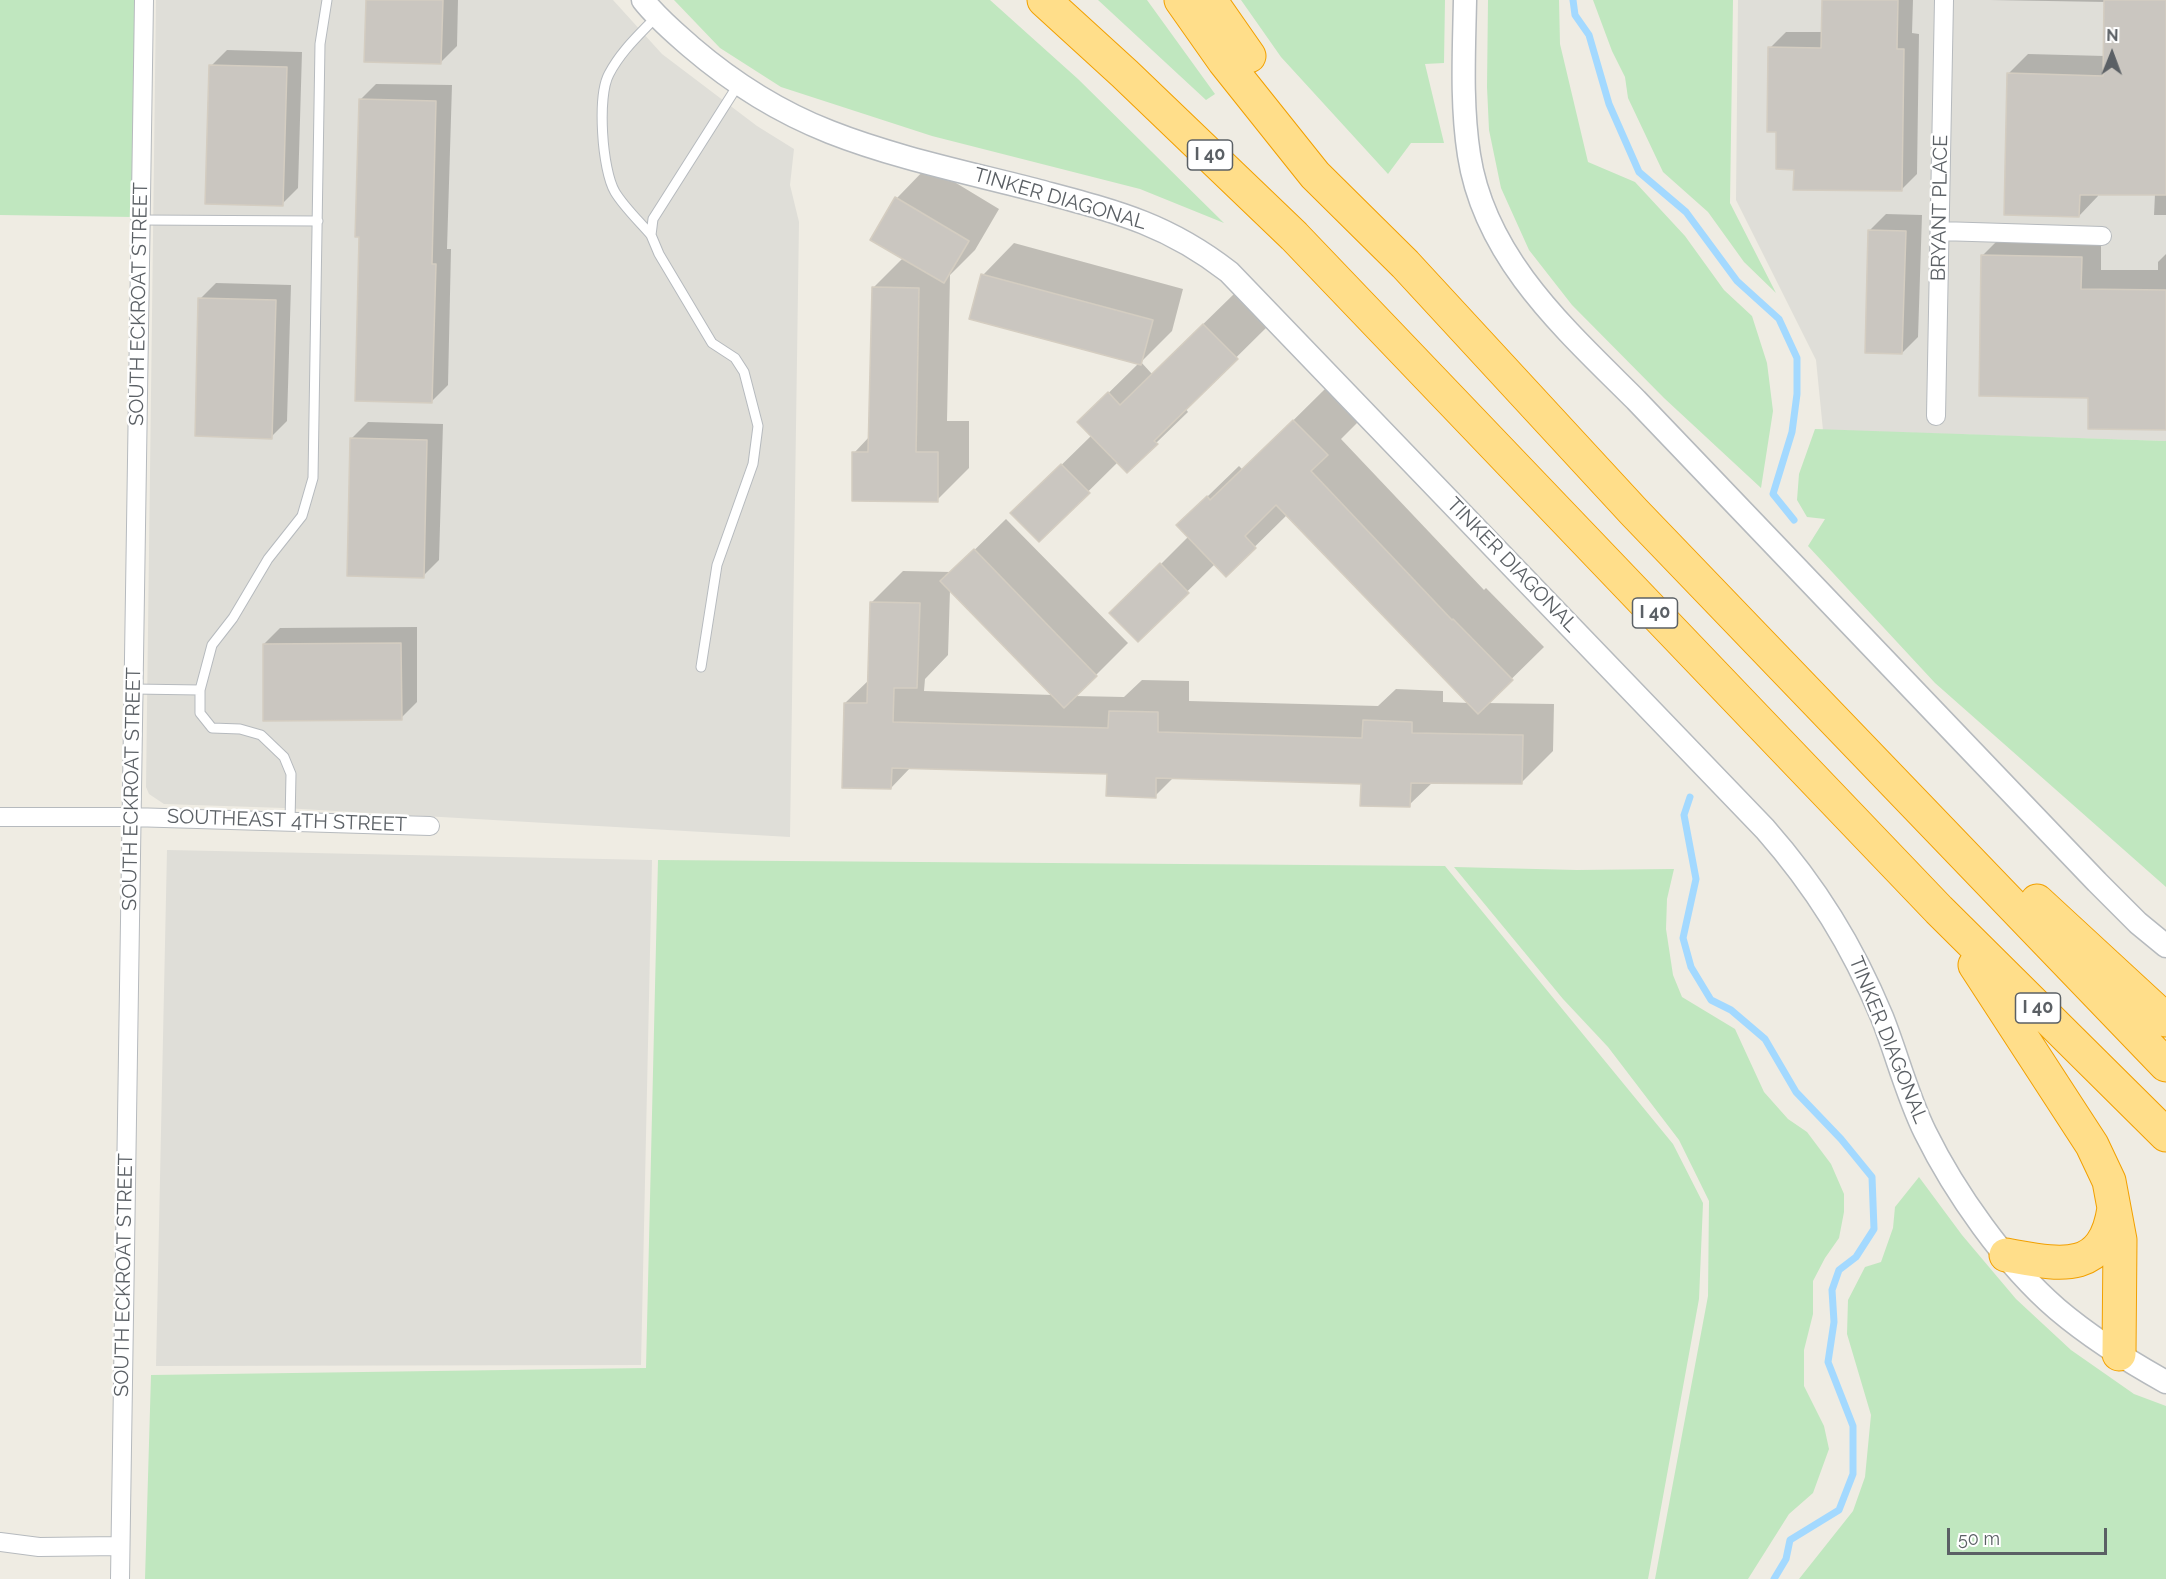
<!DOCTYPE html>
<html>
<head>
<meta charset="utf-8">
<style>
  body { margin:0 }
  #map { position:relative; width:2166px; height:1579px; overflow:hidden; background:#efece3; font-family:Raleway,sans-serif }
  canvas { display:block }
  .north { position:absolute; left:2082px; top:24px; width:60px; height:60px; -webkit-text-stroke:4px #fff; paint-order:stroke; rotate:1deg; font-size:16px; font-weight:700; line-height:24px; text-align:center; color:#5b6065 }
  .north::after { content:''; display:block; margin:auto; width:21px; height:27px; background:#5b6065; clip-path:polygon(50% 0,100% 100%,50% 72%,0 100%) }
  .scale { position:absolute; left:1947px; top:1528px; width:160px; height:27px; box-sizing:border-box; border:3px solid #5b6065; border-top:0; padding-left:8px; font-size:18px; line-height:21px; white-space:nowrap; color:#5b6065; -webkit-text-stroke:4px #fff; paint-order:stroke }
</style>
</head>
<body>
<div id="map">
<canvas width="2166" height="1579"></canvas>
<div class="north">N</div>
<div class="scale">50 m</div>
</div>
<script>
const g = document.querySelector('canvas').getContext('2d');
g.lineJoin = 'round';
function fill(path, color) { g.fillStyle = color; g.fill(path, 'evenodd'); }
function strokePath(path, color, width, dash) { g.strokeStyle = color; g.lineWidth = width; g.lineCap = dash ? 'butt' : 'round'; g.setLineDash(dash || []); g.stroke(path); }
function drawText(font, color, halo, rows, align = 'center') {
  g.font = font + ' Raleway,sans-serif'; g.lineWidth = 5; g.setLineDash([]); g.textBaseline = 'middle'; g.strokeStyle = halo; g.fillStyle = color; for (const [text, x, y, turn = 0] of rows) {
    g.save(); g.translate(x, y); g.rotate((+turn || 0) * Math.PI / 180); g.textAlign = isNaN(turn) ? turn : align; if (halo) g.strokeText(text, 0, 0); g.fillText(text, 0, 0); g.restore();
  }
}
fill(new Path2D(`
  M156,0H613L662,54L757,126L794,149L790,185L799,222L790,837L284,808L164,804L149,794L146,787Z
  M1738,0H2166V441L1823,430L1816,360L1736,200Z
  M167,850L652,860L641,1365L156,1366Z`), '#dfded8');
fill(new Path2D(`
  M0,0H135L132,217L0,215Z
  M674,0H990L1078,79L1224,223L1140,189L932,136L781,87L720,48Z
  M1098,0H1147L1215,94L1206,100Z
  M1241,0H1445L1444,63L1425,64L1444,143H1411L1388,174L1281,57Z
  M1488,0H1559L1560,44L1588,162L1635,182L1685,236L1724,290L1752,316L1767,363L1773,411L1761,488L1664,398L1572,305L1529,250L1501,188L1489,130L1487,87Z
  M1593,0H1733L1730,203L1776,293L1744,262L1708,212L1663,172L1628,98L1625,77L1612,51Z
  M1815,429L2166,441V887L1935,683L1808,546L1825,519L1807,517L1797,500L1799,474Z
  M658,860L1445,866L1673,1144L1703,1203L1699,1299L1648,1579H145L151,1375L646,1368Z
  M1454,867L1577,870L1674,869L1667,899L1666,929L1673,975L1682,997L1735,1029L1764,1092L1788,1119L1807,1132L1831,1164L1844,1194V1212L1839,1238L1825,1258L1813,1281V1314L1804,1350V1386L1824,1426L1829,1449L1813,1493L1789,1514L1748,1579H1655L1708,1296L1709,1201L1679,1140L1608,1047L1563,999Z
  M1919,1177L1962,1235L2016,1299L2071,1350L2134,1394L2166,1406V1579H1799L1853,1511L1865,1477L1871,1415L1847,1334L1848,1300L1865,1267L1881,1262L1893,1228L1895,1207Z`), '#c0e7bf');
fill(new Path2D(`
  M367,0H458L457,46L441,62Z
  M1823,0H1913L1912,33L1919,34L1917,174L1901,190L1795,168L1778,131L1770,48L1786,32H1823Z
  M1990,0H2166V215H2154L2155,194H2098V196L2079,216L2008,74L2028,54L2105,56L2106,2Z
  M227,50L302,52L298,188L282,204L211,66Z
  M376,84L452,85L447,249H451L448,385L432,401L360,100Z
  M928,166L999,209L975,250L950,275L947,421H969V468L937,500L854,453L870,436L873,288L903,258L872,239L897,198Z
  M1886,214L1922,215L1918,337L1902,353L1870,230Z
  M2002,236L2101,237V270H2158V262L2166,254V429L2090,397L1982,256Z
  M1014,243L1183,289L1172,331L1141,362L1152,374L1235,293L1268,326L1185,408L1188,412L1156,443L1118,462L1039,540L1044,482L1092,435L1079,422L1139,363L983,275Z
  M216,283L291,285L287,421L271,437L200,299Z
  M1325,389L1358,422L1341,439L1484,590L1486,588L1544,647L1487,703L1554,704L1553,751L1521,783L1433,782L1409,805L1362,782L1174,777L1155,796L1108,773L911,767L891,788L845,703L870,679L872,602L903,571L952,572L1006,519L1128,643L1075,696L1124,697L1142,680L1189,681V701L1378,706L1396,689L1443,691V702L1469,703L1288,514L1226,575L1215,564L1138,640L1143,582L1189,536L1178,525L1239,466L1243,470ZM950,590L1053,695L924,691L925,679L948,655Z
  M368,422L443,424L439,560L423,576L352,438Z
  M417,627V702L401,718L264,644L280,628Z`), '#0003');
strokePath(new Path2D(`
  M1573,0L1575,15L1589,35L1609,104L1639,172L1686,212L1737,281L1779,319L1797,358V394L1792,432L1773,494L1794,520
  M1690,797L1684,815L1696,879L1683,938L1691,967L1711,1000L1731,1010L1765,1039L1796,1092L1841,1139L1872,1177L1874,1229L1856,1257L1839,1270L1832,1290L1834,1322L1828,1362L1853,1426V1474L1839,1510L1790,1540L1786,1559L1774,1579`), '#a3d9ff', 7);
const building = new Path2D(`
  M366,0H443L441,64L364,62Z
  M1822,0H1898L1897,49H1904L1902,191L1793,190L1794,170L1776,169V132H1767L1768,47L1821,48Z
  M2104,0H2166V195H2080L2079,217L2004,215L2007,73L2103,76Z
  M209,65L287,67L283,206L205,204Z
  M359,99L436,101L432,264H436L432,403L355,401L359,237H355Z
  M895,197L969,241L944,283L870,240Z
  M1868,230L1906,231L1902,354L1865,353Z
  M1981,255L2082,257L2081,289L2166,290V430L2088,429V398L1979,396Z
  M981,274L1153,320L1141,365L969,319Z
  M872,287L919,288L916,452H938V502L852,501V452H868Z
  M198,298L276,300L272,439L195,436Z
  M1203,324L1238,359L1154,441L1158,444L1127,473L1077,422L1108,392L1120,405Z
  M1293,420L1328,455L1311,471L1452,620L1453,619L1513,680L1478,714L1276,505L1245,536L1256,548L1226,577L1176,525L1207,496L1210,500Z
  M350,438L427,440L424,578L347,576Z
  M1061,464L1090,493L1039,542L1010,513Z
  M974,549L1097,676L1064,708L940,581Z
  M1160,563L1189,593L1138,642L1109,613Z
  M870,602L920,603L917,688H894L893,722L1108,728L1109,711L1158,712V732L1362,738L1363,720L1412,722V733L1523,735L1522,784L1411,783L1410,807L1360,806L1361,784L1156,778V798L1106,796L1107,774L892,768L891,789L842,788L844,703H867Z
  M401,643L402,720L263,721V644Z`);
fill(building, '#cac6c0');
strokePath(building, '#d4cdc1', 1.5);
const service = new Path2D(`
  M141,220L318,221
  M651,235C639,221 624,207 615,192C602,170 597,96 609,74C621,51 639,35 656,17
  M701,667L717,565L753,464L758,426L744,372L735,358L712,343L659,254L651,235L653,219L738,85
  M134,689L200,690
  M290,822L291,774L284,757L261,735L240,729L212,728L200,713V690L212,645L233,618L268,559L302,516L313,478L320,44L327,0`);
const minor = new Path2D(`
  M1940,231L2102,236
  M1936,416L1944,0
  M0,817H131L430,826
  M0,1542L39,1547L120,1546
  M120,1579L144,0`);
const tertiary = new Path2D(`
  M643,0C657,18 674,32 691,47C733,83 779,112 830,132C896,158 970,173 1039,191C1114,211 1166,223 1229,272L1765,829C1816,887 1852,945 1882,1017C1897,1055 1907,1095 1925,1132C1955,1193 2005,1264 2057,1309C2090,1337 2128,1361 2166,1382
  M1465,0C1464,52 1461,104 1469,155C1485,259 1566,330 1636,400L2097,882L2138,923L2166,946`);
const motorway = new Path2D(`
  M1044,0L1125,74L1294,236L1939,910L2166,1135
  M1181,0L1224,61L1315,175L1405,264L1634,512L2166,1065
  M1210,0L1249,56
  M2037,901L2166,1020
  M1975,965L2092,1145L2109,1181L2120,1240L2119,1354
  M2006,1255C2057,1264 2104,1277 2114,1208`);
strokePath(service, '#b6babe', 11);
strokePath(minor, '#b6babe', 20);
strokePath(tertiary, '#b6babe', 25);
strokePath(motorway, '#f2a000', 35);
strokePath(service, '#fff', 9);
strokePath(minor, '#fff', 18);
strokePath(tertiary, '#fff', 22);
strokePath(motorway, '#ffde8a', 33);
for (const [x, y, w] of [
  [1210,155,45],
  [1655,613,45],
  [2038,1008,45]
]) { const box = new Path2D(); box.roundRect(x - w / 2, y - 15, w, 30, 4.5); g.fillStyle = '#fff'; g.fill(box); strokePath(box, '#5b6065', 1.5); }
drawText('bold 18px', '#5b6065', null, [
  ["I 40",1210,155],
  ["I 40",1655,613],
  ["I 40",2038,1008]
]);
drawText('20px', '#5b6065', '#fff', [
  ["TINKER DIAGONAL",1060,199,16],
  ["BRYANT PLACE",1940,208,-89],
  ["SOUTH ECKROAT STREET",139,304,-89],
  ["TINKER DIAGONAL",1512,565,46],
  ["SOUTH ECKROAT STREET",132,789,-89],
  ["SOUTHEAST 4TH STREET",287,821,2],
  ["TINKER DIAGONAL",1888,1040,68],
  ["SOUTH ECKROAT STREET",124,1275,-89]
]);
</script>
</body>
</html>
